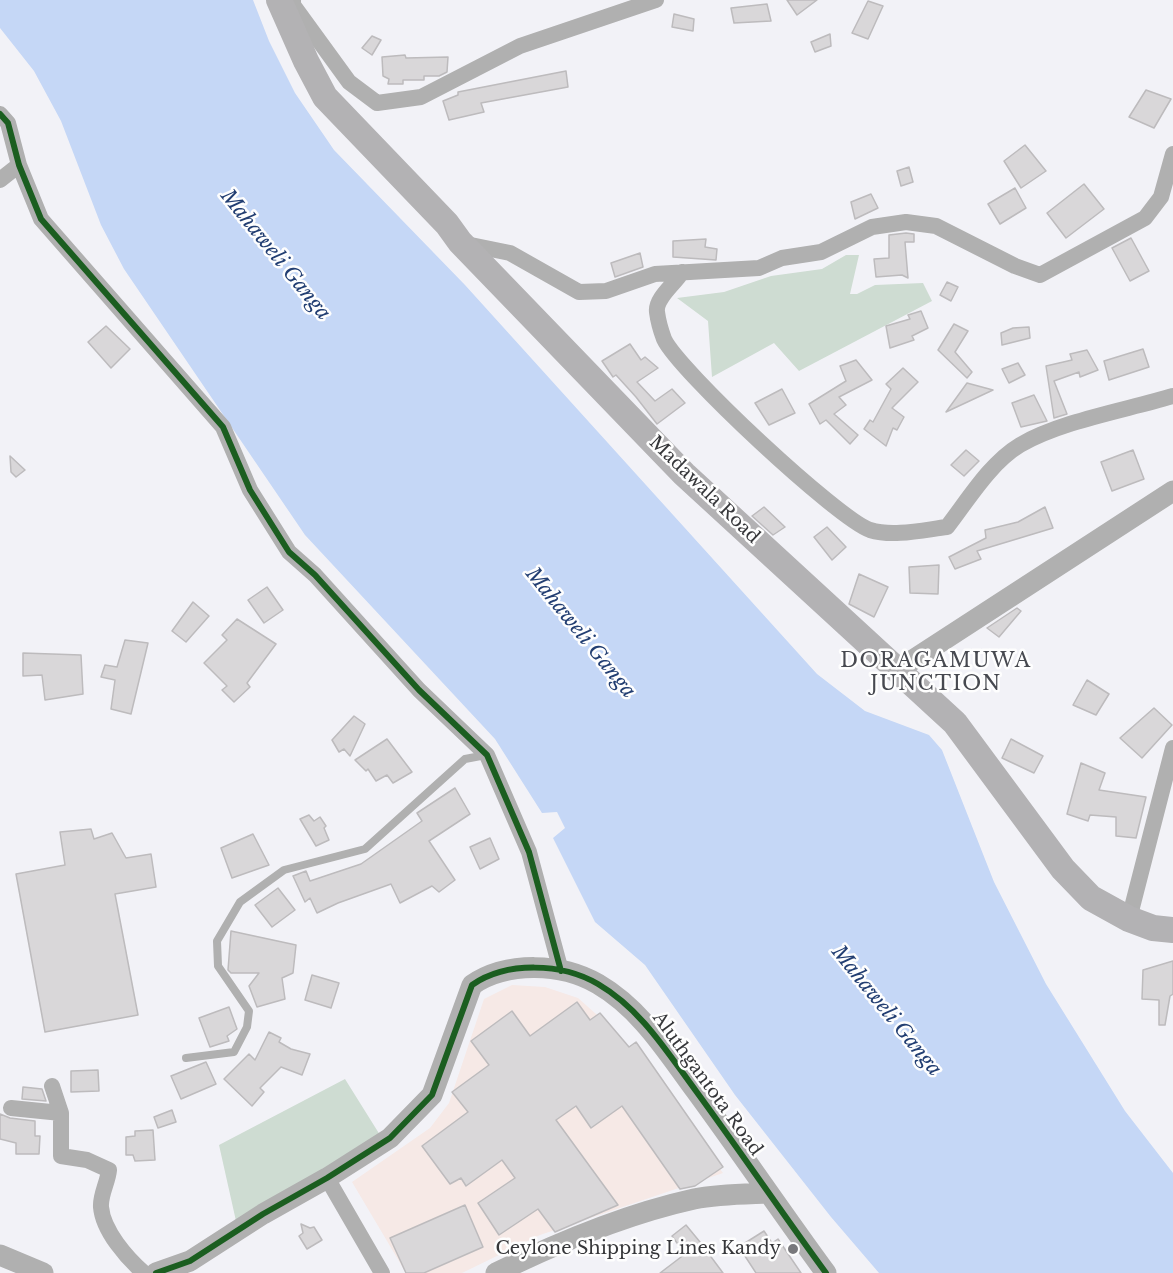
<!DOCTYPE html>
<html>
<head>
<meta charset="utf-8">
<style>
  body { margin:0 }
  canvas { display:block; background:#f2f2f7 }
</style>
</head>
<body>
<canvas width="1173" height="1273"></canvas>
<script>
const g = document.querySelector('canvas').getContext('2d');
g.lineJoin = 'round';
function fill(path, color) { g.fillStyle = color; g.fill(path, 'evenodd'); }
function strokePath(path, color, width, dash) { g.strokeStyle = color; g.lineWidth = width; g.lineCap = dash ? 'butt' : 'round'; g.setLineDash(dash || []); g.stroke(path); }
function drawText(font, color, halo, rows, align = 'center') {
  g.font = font + ' "Libre Baskerville",serif'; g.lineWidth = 5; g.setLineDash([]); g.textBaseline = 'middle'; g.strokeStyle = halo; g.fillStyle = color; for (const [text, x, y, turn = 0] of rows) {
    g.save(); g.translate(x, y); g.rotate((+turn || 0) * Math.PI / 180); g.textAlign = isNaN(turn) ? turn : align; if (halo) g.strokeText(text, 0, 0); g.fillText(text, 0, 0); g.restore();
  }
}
fill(new Path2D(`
  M512,985L545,987L578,998L605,1022L723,1173L540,1235L462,1273H406L352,1182L430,1128L449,1103L484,999Z`), '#f6e9e6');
fill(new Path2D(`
  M846,255H859L850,294H857L875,285L923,283L932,301L799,371L774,343L712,377L708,321L677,298L724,292L771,276L822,269Z
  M345,1079L380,1135L236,1221L219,1145Z`), '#cedcd2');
fill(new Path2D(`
  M0,0H253L269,41L295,93L334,150L465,285L817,674L865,711L929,735L942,750L994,882L1046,984L1125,1111L1173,1173V1273H879L831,1217L735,1095L645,965L595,922L553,838L565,828L557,812L542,813L495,739L305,535L124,269L101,225L61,121L34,71L0,28Z`), '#c5d7f6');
const building = new Path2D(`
  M787,0H817L797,15Z
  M868,1L883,6L868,39L852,33Z
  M767,4L771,21L734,23L731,8Z
  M674,14L694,19L693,31L672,27Z
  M830,34L831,46L815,52L811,42Z
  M372,36L381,40L372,55L362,48Z
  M405,55L406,58L448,57L447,72L439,76H424V80H403V84H388L389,79L383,76L382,57Z
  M566,71L568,87L481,103L484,112L449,120L443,101L458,95V92Z
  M1146,90L1171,99L1154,128L1129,117Z
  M1025,145L1046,171L1021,188L1004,161Z
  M909,167L913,182L901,186L897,171Z
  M1084,184L1104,209L1066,238L1047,213Z
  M1015,188L1026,208L1000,224L988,204Z
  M871,194L878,208L855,219L851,202Z
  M906,233L914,234V242H905L908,278L902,275L876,277L874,259L889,258V235Z
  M1131,238L1149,271L1130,281L1112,248Z
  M706,239L705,247L717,249L716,260L673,257V241Z
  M640,253L643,267L615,277L611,263Z
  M947,282L958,287L951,301L940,295Z
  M921,311L928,328L912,336L914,340L890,348L886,326L910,319L908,315Z
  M954,324L968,331L955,352L972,372L967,378L938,350Z
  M106,326L130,349L111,368L88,342Z
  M1029,327L1030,338L1002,345L1001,333L1013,328Z
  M630,344L641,360L645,357L658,368L637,382L655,401L672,389L685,403L657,424L636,397L616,375L613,377L602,361Z
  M1143,349L1149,367L1109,380L1104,361Z
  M1087,350L1098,370L1080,377L1079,372L1054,381L1067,414L1054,418L1046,366L1072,360L1070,354Z
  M856,360L872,380L839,397L846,405L834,414L858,435L850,444L826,420L820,424L809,404L846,381L840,366Z
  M1018,363L1025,375L1009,383L1002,369Z
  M903,368L918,382L892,408L904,417L897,430L893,428L886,446L864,429L870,420L873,422L891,389L886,384Z
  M967,383L993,390L946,412Z
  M782,389L795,413L769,425L755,403Z
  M1034,395L1047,421L1021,427L1012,403Z
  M966,450L979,461L964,476L951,465Z
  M1133,450L1144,479L1112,491L1101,462Z
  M10,456L25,470L16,477L11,472Z
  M764,507L785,527L773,535L752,516Z
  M1045,507L1053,528L977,551L981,559L955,569L949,557L986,538L985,530L1018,522Z
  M827,527L846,547L832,560L814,537Z
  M939,565L938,594L910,593L909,567Z
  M859,574L888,587L874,617L849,604Z
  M267,587L283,610L264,623L248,600Z
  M193,602L209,616L186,642L172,631Z
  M1017,608L1021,611L999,637L987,628Z
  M237,619L276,644L247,683L250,687L234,702L222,690L227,686L204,663L227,640L222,635Z
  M125,640L148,643L131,714L111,709L115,680L101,677L105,665L117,667Z
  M23,653L81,655L83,694L45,700L42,675L23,676Z
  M1087,680L1109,694L1096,715L1073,705Z
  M1154,708L1172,725L1142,758L1120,738Z
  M354,716L365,724L350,756L344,749L339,752L332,740Z
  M387,739L412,772L393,783L387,775L376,781L368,769L366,771L355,760Z
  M1011,739L1043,756L1034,773L1002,758Z
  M1081,763L1105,773L1099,790L1146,797L1136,838L1116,836V817L1090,815L1088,821L1067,814Z
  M455,788L470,814L429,841L455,880L439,892L432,886L400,903L391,884L338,903L317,913L310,898L305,902L293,876L306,871L310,881L361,864L422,821L417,813Z
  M309,815L314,821L320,817L326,826L324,828L329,840L316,846L300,819Z
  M91,829L94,839L112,833L126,858L151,854L156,887L115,894L138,1015L45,1032L16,874L65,865L60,832Z
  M253,834L269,865L232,878L221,848Z
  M490,838L499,859L480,869L470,847Z
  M278,888L295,910L272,927L255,905Z
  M231,931L296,945L293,973L282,978L285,999L257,1007L249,986L259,973H231L228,970Z
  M1173,961V994L1170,996L1165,1025H1159V1000L1142,999L1143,970Z
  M312,975L339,983L331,1008L305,1000Z
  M577,1002L590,1020L600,1013L629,1047L636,1042L723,1167L695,1186L680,1189L622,1106L591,1128L576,1106L556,1120L618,1205L555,1232L538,1209L499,1235L478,1203L515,1178L502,1160L466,1186L461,1178L450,1184L422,1146L468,1112L452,1092L489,1065L471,1041L512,1011L530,1036Z
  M229,1007L237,1029L227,1036L229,1041L210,1047L199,1018Z
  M269,1032L281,1038L279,1042L291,1049L310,1054L302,1075L281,1067L260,1088L264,1092L252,1106L224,1079L249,1054L255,1060Z
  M206,1062L216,1084L181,1099L171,1076Z
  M98,1070L99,1091L71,1092V1071Z
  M23,1087L42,1089L46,1101L22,1099Z
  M172,1110L176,1122L158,1128L154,1117Z
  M0,1114L10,1118L35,1121V1136H40L39,1154H16V1143L0,1139Z
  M153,1130L155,1160L135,1161L133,1155H126V1137L135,1136V1131Z
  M465,1205L483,1247L424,1273H406L390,1238Z
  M301,1224L310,1228L314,1227L322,1240L307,1249L299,1236L303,1233Z
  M686,1225L700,1242L723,1273H660L685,1254L672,1236Z
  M764,1231L772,1243L778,1239L801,1273H756L741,1250L747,1246L745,1243Z`);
fill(building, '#d9d7d9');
strokePath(building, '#bdbbbd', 1.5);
strokePath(new Path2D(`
  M186,1058L234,1052L247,1027L249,1011L218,966L217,941L240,902L284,870L365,849L465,759L486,755`), '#b0b0b0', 8);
strokePath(new Path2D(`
  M293,0V5L349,82L377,103L421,97L520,46L656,0
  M0,114L8,123L19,165L41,219L223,427L250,490L289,552L315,575L419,690L487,755L529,852L561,971
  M0,180L19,165
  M461,243L510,253L579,292L606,291L655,274L759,268L782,258L821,252L872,227L906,222L936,226L1015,266L1040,275L1145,218L1161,197L1173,154
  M682,272C675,284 655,298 657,312C658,320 661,331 664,339C678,370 838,519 870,530C893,537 923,530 947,527C968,500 990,463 1020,445C1061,421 1127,410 1173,396
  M1129,919L1173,748
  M52,1086L61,1113V1156L87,1160L109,1170C108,1182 100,1195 101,1207C103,1231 127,1258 144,1273
  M11,1108L61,1113
  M327,1178L382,1273`), '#b0b0b0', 16);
strokePath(new Path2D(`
  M899,669L1173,491
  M0,1255L43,1273
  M156,1273L190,1261L263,1214L327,1178L390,1138L432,1095L472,985C507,961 562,963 598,984C641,1009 667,1052 696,1091C740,1151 782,1213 826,1273
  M496,1273C559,1242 626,1214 694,1199C718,1194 743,1194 768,1193`), '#b0b0b0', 21);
strokePath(new Path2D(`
  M279,0L306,61L325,97L447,224L460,242L684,474L955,723L1063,869L1091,898L1129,919L1153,928L1173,930`), '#b3b2b4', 26);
strokePath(new Path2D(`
  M0,114L8,123L19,165L41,219L223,427L250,490L289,552L315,575L419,690L487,755L529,852L561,971
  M156,1273L190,1261L263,1214L327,1178L390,1138L432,1095L472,985C507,961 562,963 598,984C641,1009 667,1052 696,1091C740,1151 782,1213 826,1273`), '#1b5e20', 6);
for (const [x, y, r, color] of [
  [793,1249,6,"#78787c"]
]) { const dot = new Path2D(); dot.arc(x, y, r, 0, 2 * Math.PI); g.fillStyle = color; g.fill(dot); strokePath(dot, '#fefefe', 2); }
drawText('18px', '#36373a', '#fefefe', [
  ["Madawala Road",704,490,44],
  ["Aluthgantota Road",707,1084,54]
]);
drawText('18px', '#36373a', '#fefefe', [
  ["Ceylone Shipping Lines Kandy",781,1249]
], 'right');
drawText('italic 20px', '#223e72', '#fefefe', [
  ["Mahaweli Ganga",275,255,51],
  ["Mahaweli Ganga",580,633,51],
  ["Mahaweli Ganga",886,1011,51]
]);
g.letterSpacing = '1.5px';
drawText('20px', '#474950', '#fefefe', [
  ["DORAGAMUWA",936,661],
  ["JUNCTION",936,684]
]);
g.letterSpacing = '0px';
</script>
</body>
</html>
